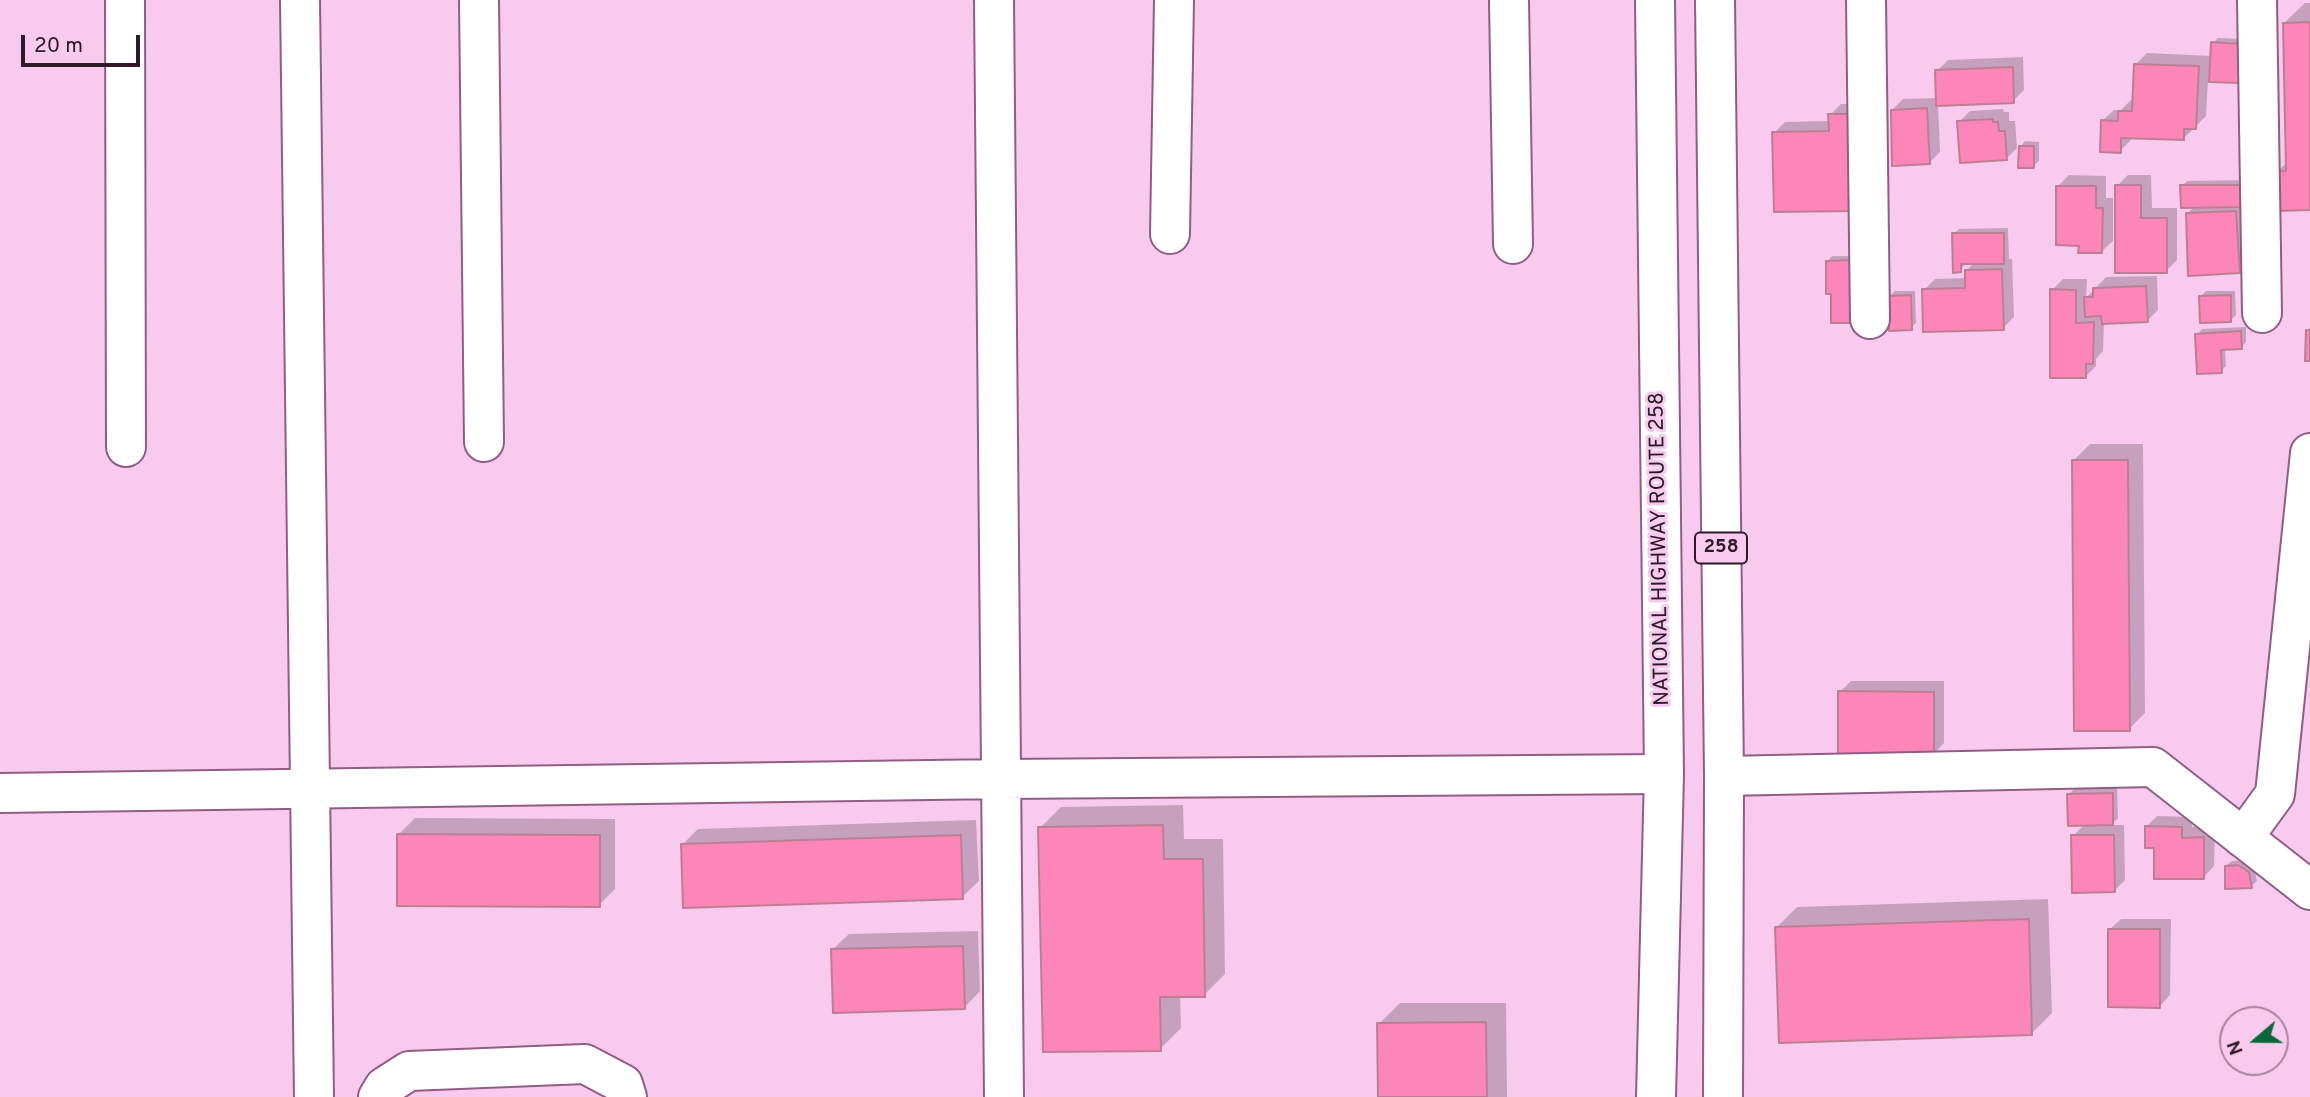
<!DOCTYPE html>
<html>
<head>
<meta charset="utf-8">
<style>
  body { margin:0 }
  #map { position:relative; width:2310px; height:1097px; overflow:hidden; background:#f8caed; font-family:Overpass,sans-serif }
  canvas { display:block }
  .north { position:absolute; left:2219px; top:1006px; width:70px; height:70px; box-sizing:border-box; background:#f8caed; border:2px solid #a7839f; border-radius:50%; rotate:250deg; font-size:19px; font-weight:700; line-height:28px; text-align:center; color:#2e1929 }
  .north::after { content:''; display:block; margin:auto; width:24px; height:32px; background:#0a673a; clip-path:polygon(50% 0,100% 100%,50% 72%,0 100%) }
  .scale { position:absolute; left:21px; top:35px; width:119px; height:32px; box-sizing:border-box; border:4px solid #2e1929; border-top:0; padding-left:9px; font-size:21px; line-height:24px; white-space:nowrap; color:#2e1929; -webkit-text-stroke:5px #f8caed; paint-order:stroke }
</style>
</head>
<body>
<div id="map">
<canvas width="2310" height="1097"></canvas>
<div class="north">N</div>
<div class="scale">20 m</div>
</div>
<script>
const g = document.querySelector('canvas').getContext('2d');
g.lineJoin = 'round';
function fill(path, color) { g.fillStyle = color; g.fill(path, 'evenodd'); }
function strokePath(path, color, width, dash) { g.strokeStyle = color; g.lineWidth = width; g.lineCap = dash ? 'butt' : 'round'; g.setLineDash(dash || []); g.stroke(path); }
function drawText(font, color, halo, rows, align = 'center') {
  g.font = font + ' Overpass,sans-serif'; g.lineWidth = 6; g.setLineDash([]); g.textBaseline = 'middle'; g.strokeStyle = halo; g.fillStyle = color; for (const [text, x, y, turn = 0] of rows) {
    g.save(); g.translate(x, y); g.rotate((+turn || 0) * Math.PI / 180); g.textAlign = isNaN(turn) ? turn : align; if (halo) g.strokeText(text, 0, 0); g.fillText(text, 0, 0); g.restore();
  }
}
fill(new Path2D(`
  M2305,3H2310V208L2277,172L2288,161L2284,23Z
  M2218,38L2246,39L2240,81L2208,80L2206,116L2183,139L2131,137V140L2120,151L2103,120L2114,110H2121L2131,100L2134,101L2136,64L2147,53L2212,56L2213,43Z
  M2023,57L2024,90L2013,101L1938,104L1940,152L1929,163L1892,110L1903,99L1938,98L1937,71L1948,60Z
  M1841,104H1861L1853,209L1774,133L1785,122L1830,121V115Z
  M2003,109L2004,112H2009V121H2015L2017,148L2006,159L1959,122L1970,111Z
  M2025,141L2039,142V161L2033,166L2020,147Z
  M2069,175L2106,176V198H2113V241L2102,251L2080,244L2058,186Z
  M2128,175H2151L2152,208H2177V260L2166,271L2117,186Z
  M2247,180L2250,261L2239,272L2187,214L2195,206L2182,186L2187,181Z
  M2008,228L2009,259H2012L2014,317L2003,328L1924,290L1935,279L1967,278L1966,271L1974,263H1966L1960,271L1954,234L1959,229Z
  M1832,256H1858L1833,292L1827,262Z
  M2157,276L2158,310L2147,321L2104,322L2103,351L2096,359V366L2085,377L2052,290L2063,279H2087L2086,298L2106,277Z
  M1895,291H1915L1916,323L1911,328L1890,296Z
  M2206,291H2235L2236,315L2231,320L2201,296Z
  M2246,327V342L2241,347L2225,348L2226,366L2221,371L2197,335L2202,329Z
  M2090,444H2143L2145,713L2129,729L2074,460Z
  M1851,681H1944V743L1934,754L1840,692Z
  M2117,788L2118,818L2111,825H2124L2125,880L2114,891L2073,836L2085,824L2069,794L2074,789Z
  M1183,805L1184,839H1223L1225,974L1204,995H1180L1181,1028L1160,1049L1040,828L1061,807Z
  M2157,816L2192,817V827H2215L2214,866L2204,877L2156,846L2146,827Z
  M415,818L615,819V889L599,905L399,834Z
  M976,820L979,881L962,897L682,845L698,829Z
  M2244,860L2254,867L2257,881L2251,886L2226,866L2232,861Z
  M2048,899L2052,1013L2031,1034L1777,927L1797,907Z
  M2121,919H2171L2170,995L2160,1006L2110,929Z
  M978,931L980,991L964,1008L832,950L849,934Z
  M1400,1003H1506L1507,1097H1380L1379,1024Z`), '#0003');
const building = new Path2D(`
  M2310,22V210L2276,211L2275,171H2286L2283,23Z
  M2211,42L2242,44L2241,83L2209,82Z
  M2134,64L2199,66L2196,129H2184V140L2121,138V153L2100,152L2101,120L2118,121V111H2132Z
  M2013,67L2014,103L1936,106L1935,70Z
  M1927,108L1930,164L1892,166L1891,110Z
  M1828,114H1851L1853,211L1774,212L1772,132L1829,131Z
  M1993,119V122H1998L1999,131H2005L2007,160L1960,163L1957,121Z
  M2019,146H2034V168H2018Z
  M2115,185H2141V218H2167V273H2115Z
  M2180,185H2242L2243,207L2181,208Z
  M2056,186H2096V208H2103L2102,253H2078L2079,246L2056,245Z
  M2236,211L2240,273L2188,276L2186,213Z
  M1952,233H2004V264H1961V272L1953,273Z
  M1854,260V323H1831V294H1826V261Z
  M2002,269L2004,330L1923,332L1922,289L1965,288V270Z
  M2146,286L2148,322L2102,324L2101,316L2085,317L2084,297H2093V288Z
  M2050,289L2076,290V323L2094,322L2093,364H2086V378H2050Z
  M1911,295L1912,330L1889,331L1888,296Z
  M2231,295V322L2200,323L2199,296Z
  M2306,330H2310V361H2305Z
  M2241,331L2242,349L2221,350L2222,373L2197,374L2195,334Z
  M2072,460H2128L2130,731H2074Z
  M1838,691L1934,692V755H1838Z
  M2113,793V825L2068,826L2067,794Z
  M1163,825L1164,859H1203L1205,997H1160L1161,1051L1043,1052L1038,827Z
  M2145,826L2182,827V838L2204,837V879H2154V848H2145Z
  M397,834L600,835V907L397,906Z
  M961,835L963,899L683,908L681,844Z
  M2071,835H2114L2115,892L2072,893Z
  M2238,865L2249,872L2252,888L2225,889V866Z
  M2029,919L2032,1035L1779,1043L1775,927Z
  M2108,929H2160V1008L2108,1007Z
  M963,946L965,1009L833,1013L831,949Z
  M1486,1022L1487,1097H1378L1377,1023Z`);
fill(building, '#fb86b7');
strokePath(building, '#be7d96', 2);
const minor = new Path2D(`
  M125,0L126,447
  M300,0L314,1097
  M479,0L484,442
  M994,0L1004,1097
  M1509,0L1513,244
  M1866,0L1870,319
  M2257,0L2262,313
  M1170,234L1174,0
  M1724,776L2153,767L2310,890
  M0,793L1001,779L1664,774
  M2243,838L2275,794L2310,453
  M378,1097L384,1087L409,1071L585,1064L623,1084L627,1097`);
const highway = new Path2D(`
  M1655,0L1664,774L1656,1097
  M1715,0L1724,776L1723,1097`);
strokePath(minor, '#905d85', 42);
strokePath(highway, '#905d85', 42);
strokePath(minor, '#fff', 38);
strokePath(highway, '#fff', 38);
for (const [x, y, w] of [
  [1721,548,52]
]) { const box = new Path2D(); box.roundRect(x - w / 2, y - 15.5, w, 31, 5); g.fillStyle = '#f8caed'; g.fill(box); strokePath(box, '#2e1929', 2); }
drawText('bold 19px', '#2e1929', null, [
  ["258",1721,548]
]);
drawText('21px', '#2e1929', '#f8caed', [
  ["NATIONAL HIGHWAY ROUTE 258",1661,549,-91]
]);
</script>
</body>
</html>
